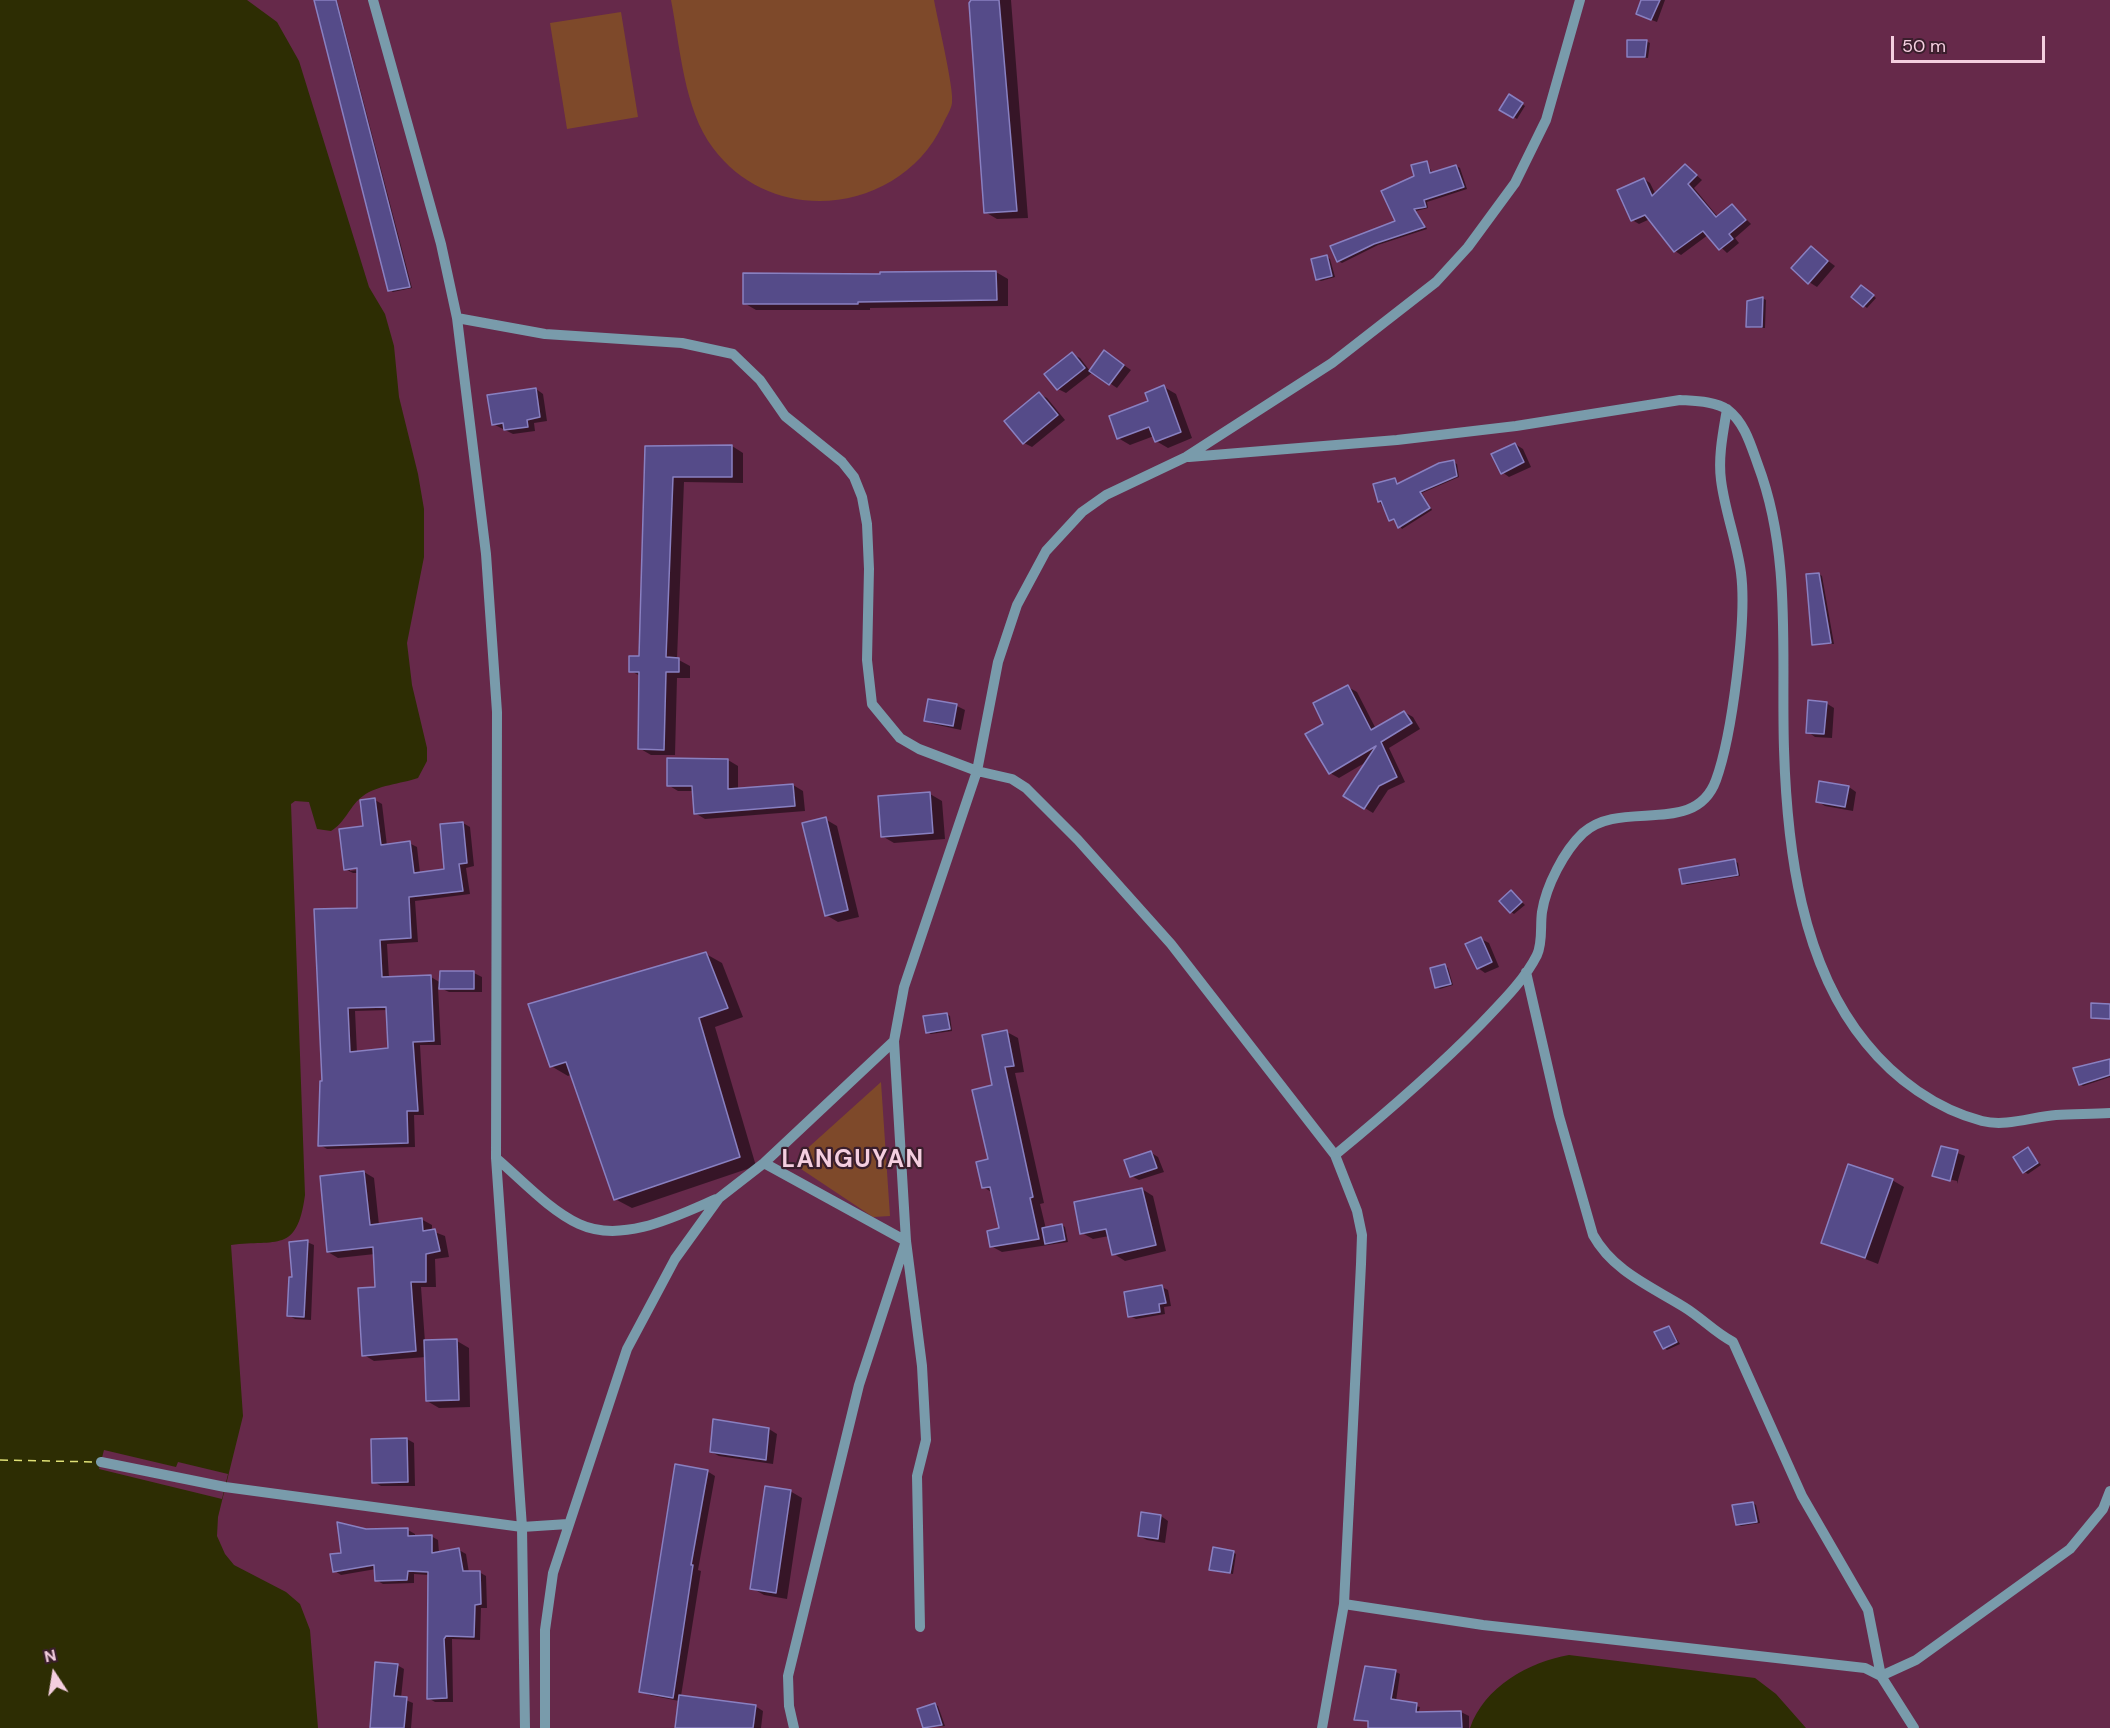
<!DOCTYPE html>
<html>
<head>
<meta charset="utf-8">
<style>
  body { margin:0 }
  #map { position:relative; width:2110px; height:1728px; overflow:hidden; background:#66294a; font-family:"DM Sans",sans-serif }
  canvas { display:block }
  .north { position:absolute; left:24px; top:1644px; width:60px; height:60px; -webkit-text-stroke:4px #3a1e2c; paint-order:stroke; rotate:348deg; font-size:16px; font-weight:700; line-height:24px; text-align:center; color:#f4cedf }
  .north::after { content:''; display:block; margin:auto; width:21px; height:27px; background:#f4cedf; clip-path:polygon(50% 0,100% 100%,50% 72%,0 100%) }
  .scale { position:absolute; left:1891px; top:36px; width:154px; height:27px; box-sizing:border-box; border:3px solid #f4cedf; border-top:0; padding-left:8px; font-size:18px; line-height:21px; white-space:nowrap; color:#f4cedf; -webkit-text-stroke:4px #3a1e2c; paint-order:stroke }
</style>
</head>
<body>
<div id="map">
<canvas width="2110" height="1728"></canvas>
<div class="north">N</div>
<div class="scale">50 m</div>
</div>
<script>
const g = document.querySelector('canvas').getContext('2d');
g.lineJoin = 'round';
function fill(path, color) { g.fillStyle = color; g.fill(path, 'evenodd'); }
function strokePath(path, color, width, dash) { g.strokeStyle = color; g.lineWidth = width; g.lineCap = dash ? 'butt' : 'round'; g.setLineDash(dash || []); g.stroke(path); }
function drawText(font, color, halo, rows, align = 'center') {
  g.font = font + ' "DM Sans",sans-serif'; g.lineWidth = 4.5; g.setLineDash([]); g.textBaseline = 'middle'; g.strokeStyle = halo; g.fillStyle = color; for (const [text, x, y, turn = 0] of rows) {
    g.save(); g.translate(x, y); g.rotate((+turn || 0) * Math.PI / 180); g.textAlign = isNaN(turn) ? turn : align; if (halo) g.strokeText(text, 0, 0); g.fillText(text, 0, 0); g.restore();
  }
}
fill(new Path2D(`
  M671,0H934C937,17 955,92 952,103C951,110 946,117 943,124C901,214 773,229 713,148C684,110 680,46 671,0Z
  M621,12L638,117L567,129L550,23Z
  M881,1082L890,1216L873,1217L798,1167L800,1155Z`), '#7e492a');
fill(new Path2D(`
  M0,0H247L277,22L299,61L369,287L385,314L394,346L399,397L418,474L424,509V557L407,643L412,685L427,748V761L418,778C401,784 377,785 363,796C350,805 346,822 331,831L317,829L309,802L295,801L291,804L305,1195C297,1254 277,1239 231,1245L243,1416L218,1517L217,1536L225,1554L234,1565L286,1592L300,1604L310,1630L318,1728H0Z
  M1569,1655L1755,1678L1776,1694L1806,1728H1470C1484,1687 1529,1662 1569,1655Z`), '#2d2d03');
fill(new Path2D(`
  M104,1450L176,1467L178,1462L228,1474L222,1499L99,1469Z`), '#66294a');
fill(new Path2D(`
  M314,0H337L412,288L393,292L390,290Z
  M971,0H1011L1028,218L997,219L985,212Z
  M1645,0H1665L1657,22L1641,16Z
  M1646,41L1650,43L1648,58L1629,56Z
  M1509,96L1525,106L1517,119L1501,109Z
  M1427,163L1433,174L1456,166L1460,168L1467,189L1427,202L1428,208L1416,211L1427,229L1378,245L1342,263L1338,261L1397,222L1416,177Z
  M1686,166L1702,180L1694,188L1718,217L1732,205L1751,224L1735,238L1739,243L1727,253L1708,235L1681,255L1675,251L1650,219L1639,224L1632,220L1644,179L1650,183L1656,195Z
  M1811,248L1835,266L1817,287L1809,282Z
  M1327,257L1330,259L1335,277L1321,281L1317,279Z
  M996,272L1008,279V306L870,308V310H756L744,303L881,276Z
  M1865,289L1876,298L1867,308L1853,297Z
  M1762,298L1766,300L1765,328H1751L1748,326Z
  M1072,354L1080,358L1090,371L1112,357L1131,370L1117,388L1093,372L1066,393L1058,389Z
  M1164,387L1176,394L1192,438L1168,448L1156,441L1154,436L1130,445L1118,438Z
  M536,389L543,394L547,421L534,423L535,431L513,434L493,424Z
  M1039,394L1047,398L1065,420L1032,447L1024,443L1006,421Z
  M1515,444L1523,449L1531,467L1509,477L1502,472Z
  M732,446L743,453V483L684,482L677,659L690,666V678H677L675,755H651L639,748L640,676L631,671L641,658L647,447Z
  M1453,462L1457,464L1459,477L1422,493L1432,510L1402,529L1396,521L1390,520L1379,501L1395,479L1399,484Z
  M1819,574L1822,576L1834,644H1814Z
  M1348,687L1357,692L1376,729L1404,712L1413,717L1420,729L1389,748L1405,782L1388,790L1373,813L1345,796L1368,761L1339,778L1330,773L1325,725Z
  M929,701L957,706L965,710L961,730L933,724L925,720Z
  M1826,703L1834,708L1832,738L1815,737L1808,732Z
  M728,760L738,766V790L793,785L803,791L805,811L705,819L695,813L694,791H678L668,785Z
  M1849,787L1856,792L1853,811L1825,806L1817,801Z
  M930,794L942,801L945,839L894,843L882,836Z
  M375,800L382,804L387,846L409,843L417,847L420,873L446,870L463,823L470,827L474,866L466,868L470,894L415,901L418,942L387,944L389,978L431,977L441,983L474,973L482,977V992H449L438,987L441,1045H420L424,1115H414L415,1147L327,1149L320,1145L323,1083L359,909V873H353L345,869ZM364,866L365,869L350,871V868ZM388,1010L390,1049L357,1053L355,1011Z
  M825,819L837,826L859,917L838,922L826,915Z
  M1735,861L1738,863L1740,876L1687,885L1683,883Z
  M1514,894L1525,905L1514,914L1511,912Z
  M1481,939L1489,943L1499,967L1485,973L1478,968Z
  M706,954L722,963L743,1017L715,1027L756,1166L632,1208L615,1199L572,1074L568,1076L551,1066Z
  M1445,966L1448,968L1453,985L1440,989L1437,987Z
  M947,1014L950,1016L952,1031L931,1034L927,1032Z
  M1007,1032L1018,1038L1024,1072L1015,1073L1044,1203L1040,1204L1046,1229L1062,1225L1065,1227L1068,1242L1002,1252L991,1246L1001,1229L993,1193L983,1187L989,1160L994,1086Z
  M2110,1060V1077L2083,1086L2080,1084Z
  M1942,1147L1965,1156L1957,1184V1181L1934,1176Z
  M2028,1149L2041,1165L2028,1174L2024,1172Z
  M1150,1152L1158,1157L1164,1172L1139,1180L1131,1176Z
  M364,1172L374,1178L379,1225L421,1219L432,1225V1231L445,1236L449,1257L435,1259L436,1287H421L425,1342L457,1341L469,1348L470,1407L439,1408L427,1401L426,1357L374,1361L364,1355L376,1288L375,1254L338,1258L328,1252Z
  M1892,1180L1904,1187L1878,1264L1822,1242Z
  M1142,1189L1153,1196L1166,1251L1125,1261L1114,1254L1109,1236L1093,1239L1082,1233Z
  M307,1242L314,1245L311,1320L295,1319L288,1315Z
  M1162,1287L1168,1290L1171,1306L1164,1307L1165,1314L1136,1319L1130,1316Z
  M1669,1327L1680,1344L1667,1350L1664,1348Z
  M714,1420L769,1429L777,1434L773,1464L719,1456L711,1452Z
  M407,1439L414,1443L415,1486H381L374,1482Z
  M707,1471L715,1476L698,1570L701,1571L681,1696L755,1706L763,1711L761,1728H679V1701L649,1695L641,1691Z
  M790,1491L802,1498L787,1599L764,1595L752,1588Z
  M1753,1503L1756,1505L1760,1523L1741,1526L1738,1525Z
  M1161,1516L1168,1521L1165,1543L1147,1540L1139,1536Z
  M408,1530L415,1534V1537L431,1536L438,1540L439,1553L459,1550L466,1554L469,1573L479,1572L486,1576L487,1608H481L480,1640L452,1639L453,1702H435L428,1698L429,1575L414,1574V1583L383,1584L376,1580V1569L341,1575L335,1571L343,1554L366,1531Z
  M1233,1552L1236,1554L1233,1574L1214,1571Z
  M397,1665L404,1669L401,1698L413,1703L411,1728H373Z
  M1396,1672L1400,1674L1396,1701L1420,1707L1415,1728H1393L1394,1725L1356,1719Z
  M935,1704L938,1706L945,1726L925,1728L919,1710Z
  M1461,1712L1469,1716V1728H1438L1437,1713Z`), '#0007');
strokePath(new Path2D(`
  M0,1460L97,1462`), '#dfe076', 1.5, [8, 6]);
const building = new Path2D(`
  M314,0H336L410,287L388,291Z
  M971,0H999L1017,211L984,213L969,3Z
  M1641,0H1660L1651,20L1636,14Z
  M1627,40H1647L1645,57H1627Z
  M1509,94L1523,103L1513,118L1499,110Z
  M1427,161L1430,173L1456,165L1464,187L1424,200L1426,207L1414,209L1425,227L1374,244L1337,262L1330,246L1395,221L1381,191L1414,176L1411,165Z
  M1685,164L1697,175L1688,184L1716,217L1732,204L1746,220L1729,234L1733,239L1719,250L1703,231L1674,252L1645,215L1631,221L1617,190L1644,178L1652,196Z
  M1811,246L1828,261L1808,284L1791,268Z
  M1327,255L1332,276L1316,280L1311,259Z
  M996,271L997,300L858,302V304H743V273L880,274V272Z
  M1861,285L1874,295L1863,307L1851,297Z
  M1763,297L1762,327H1746L1747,301Z
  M1104,350L1124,365L1109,385L1089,371Z
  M1072,352L1085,368L1057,390L1044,374Z
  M1164,385L1181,432L1155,442L1149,427L1117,439L1109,416L1148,401L1145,393Z
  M536,388L540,417L527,420L528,427L504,430L503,423L492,425L487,395Z
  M1039,392L1058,415L1023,444L1004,421Z
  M1515,443L1524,462L1501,474L1491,454Z
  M732,445V477H673L666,657L679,658V672H666L664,750L638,749L639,672H629V656H639L645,446Z
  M1454,460L1457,476L1420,492L1430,508L1398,528L1394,519L1389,521L1381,501L1378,502L1373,484L1395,478L1397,484L1439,463Z
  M1819,573L1831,643L1812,645L1806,574Z
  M1348,685L1371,730L1404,711L1412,723L1381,742L1397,777L1379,786L1364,809L1343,796L1376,746L1329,774L1305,734L1323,724L1313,703Z
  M928,699L957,704L953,726L924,721Z
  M1808,700L1827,702L1824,734L1806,733Z
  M667,758L728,759V789L793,784L795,806L694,814L692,786H667Z
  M1819,781L1849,786L1845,807L1816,802Z
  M930,792L933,833L881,837L878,796Z
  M375,798L381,845L410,841L414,873L444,869L440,824L463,822L467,863L459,864L463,891L409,897L411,938L380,940L382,977L431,975L434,1041L413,1042L418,1111H407L408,1143L318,1146L320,1081H322L314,909L357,908V868L344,870L339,829L363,826L360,800ZM386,1007L388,1048L350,1052L348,1008Z
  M826,817L848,910L825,916L802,823Z
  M1735,859L1738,875L1682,884L1679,869Z
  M1511,890L1522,902L1510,913L1499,901Z
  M1481,937L1492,962L1477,969L1465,944Z
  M706,952L728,1008L699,1018L740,1157L614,1200L566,1062L550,1067L528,1004Z
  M1445,964L1451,984L1435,988L1430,968Z
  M440,971H474V989H439Z
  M2091,1003L2110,1004V1019L2091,1018Z
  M947,1013L950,1029L926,1033L923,1016Z
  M1007,1030L1014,1066L1005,1067L1033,1197L1030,1198L1039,1239L990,1247L987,1231L999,1228L990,1187L982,1188L976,1162L988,1159L972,1090L992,1085L982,1035Z
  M2110,1059V1075L2079,1085L2073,1068Z
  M1941,1146L1958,1150L1950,1181L1932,1176Z
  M2028,1147L2038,1163L2023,1173L2013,1157Z
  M1151,1151L1157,1168L1130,1177L1124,1160Z
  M1848,1164L1893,1179L1865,1258L1821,1243Z
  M364,1171L370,1225L422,1218L423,1231L435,1229L440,1251L426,1254V1282H411L416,1351L362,1356L358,1288L375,1287L373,1247L327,1252L320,1176Z
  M1142,1188L1156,1245L1112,1255L1106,1229L1080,1234L1074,1202Z
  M1062,1224L1065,1240L1045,1244L1042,1228Z
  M308,1240L304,1317L287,1316L289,1277H292L289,1242Z
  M1162,1285L1166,1303L1159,1304L1160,1312L1128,1317L1124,1292Z
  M1669,1326L1677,1342L1663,1349L1654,1332Z
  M457,1339L459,1400L426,1401L424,1340Z
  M713,1419L769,1428L766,1460L710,1452Z
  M407,1438L408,1482L372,1483L371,1439Z
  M675,1464L708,1470L691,1565H693L673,1698L639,1692Z
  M765,1486L791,1490L776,1593L750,1589Z
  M1753,1502L1757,1522L1736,1525L1732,1505Z
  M1141,1512L1161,1515L1158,1539L1138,1536Z
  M337,1522L366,1529L408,1528V1536L432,1535V1553L459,1548L463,1571H480L481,1604L475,1605L474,1637L446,1636L444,1639L447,1698L427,1699L428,1572L408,1571L407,1580L375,1581L374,1565L333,1572L330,1554L341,1553Z
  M1213,1547L1234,1551L1230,1573L1209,1570Z
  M375,1662L398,1664L394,1696L407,1697L404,1728H370Z
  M1365,1666L1396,1670L1391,1699L1417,1703L1416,1712L1461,1711L1462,1728H1368V1721L1354,1720Z
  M679,1695L756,1705L753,1728H675Z
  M935,1703L942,1725L923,1728L917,1709Z`);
fill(building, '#554b89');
strokePath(building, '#8980c1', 1.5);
strokePath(new Path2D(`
  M373,0L441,244L457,318L486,554L497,712L496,1158L522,1527L525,1728
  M457,318L545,334L682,343L733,354L760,380L785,416L842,462L854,477L862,497L867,524L869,569L867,660L872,704L900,738L919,749L977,771L1012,779L1026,788L1078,840L1171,944L1335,1155L1357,1211L1362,1235L1361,1264L1344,1604L1322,1728
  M1189,457L1397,440L1516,426L1680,400C1694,401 1715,401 1728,410C1745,423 1751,446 1758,465C1792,555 1781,655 1784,749C1787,848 1801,964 1866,1043C1895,1079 1936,1109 1982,1121C2006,1127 2032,1117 2056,1115C2074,1114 2092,1114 2110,1113
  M1526,972L1559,1116L1593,1235C1613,1271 1650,1286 1684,1307C1702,1318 1714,1332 1733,1342L1802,1496L1868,1610L1881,1676L1914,1728
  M894,1041L906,1241L922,1366L926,1440L917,1476L920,1627
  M1335,1155C1386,1113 1434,1072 1480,1025C1500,1004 1524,981 1537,955C1543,942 1540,926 1542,912C1546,886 1564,851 1583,833C1621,798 1695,838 1716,780C1732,736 1747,619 1741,573C1737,542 1725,512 1721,480C1718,457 1723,433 1727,409
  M496,1158C522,1180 549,1210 579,1224C622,1244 677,1216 716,1199
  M764,1163L906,1241L859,1385L788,1676L789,1706L794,1728
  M101,1462L225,1487L522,1527L568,1524
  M1344,1604L1483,1625L1865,1668L1881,1676
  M1881,1676L1916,1660L2070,1549L2103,1509L2110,1491
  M545,1728V1630L553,1573L627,1349L675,1259L719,1198L764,1163L894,1041L904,987L977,771L998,662L1017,605L1046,551L1082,512L1106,495L1186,457L1332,363L1436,282L1468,247L1515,183L1546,120L1580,0`), '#799bab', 10);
g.letterSpacing = '1.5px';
drawText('bold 24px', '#f4cedf', '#3a1e2c', [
  ["LANGUYAN",853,1161]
]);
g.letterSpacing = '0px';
</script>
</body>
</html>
